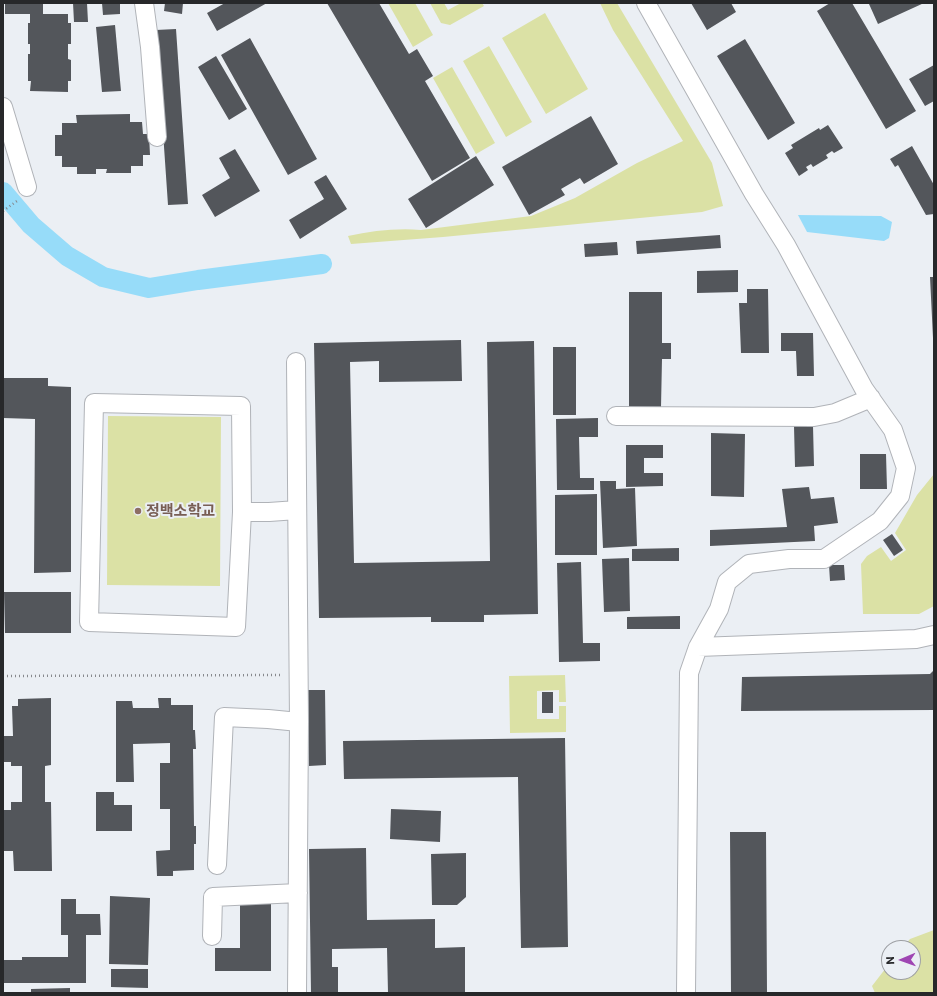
<!DOCTYPE html>
<html>
<head>
<meta charset="utf-8">
<style>
  body { margin:0 }
  #map { position:relative; width:937px; height:996px; overflow:hidden; background:#ebeff4; font-family:Commissioner,sans-serif }
  canvas { display:block }
  .frame { position:absolute; inset:0; border:4px solid #27282a; pointer-events:none }
  .north { position:absolute; left:881px; top:940px; width:40px; height:40px; box-sizing:border-box; background:#ebeff4; border:1px solid #9d9fa3; border-radius:50%; rotate:268deg; font-size:11px; font-weight:700; line-height:16px; text-align:center; color:#27282a }
  .north::after { content:''; display:block; margin:auto; width:14px; height:18px; background:#9f46b3; clip-path:polygon(50% 0,100% 100%,50% 72%,0 100%) }
</style>
</head>
<body>
<div id="map">
<canvas width="937" height="996"></canvas>
<div class="frame"></div>
<div class="north">N</div>
</div>
<script>
const g = document.querySelector('canvas').getContext('2d');
g.lineJoin = 'round';
function fill(path, color) { g.fillStyle = color; g.fill(path, 'evenodd'); }
function strokePath(path, color, width, dash) { g.strokeStyle = color; g.lineWidth = width; g.lineCap = dash ? 'butt' : 'round'; g.setLineDash(dash || []); g.stroke(path); }
function drawText(font, color, halo, rows, align = 'center') {
  g.font = font + ' Commissioner,"Noto Sans KR",sans-serif'; g.lineWidth = 4; g.setLineDash([]); g.textBaseline = 'middle'; g.strokeStyle = halo; g.fillStyle = color; for (const [text, x, y, turn = 0] of rows) {
    g.save(); g.translate(x, y); g.rotate((+turn || 0) * Math.PI / 180); g.textAlign = isNaN(turn) ? turn : align; if (halo) g.strokeText(text, 0, 0); g.fillText(text, 0, 0); g.restore();
  }
}
fill(new Path2D(`
  M388,3H415L433,35L413,47Z
  M430,3H444L448,10L461,3H482L484,6L450,25L441,23Z
  M600,3H617L712,163L723,206L702,212L443,237L351,244L348,236C372,231 396,228 421,230L531,216L575,198L637,163L683,141L613,30Z
  M545,13L588,89L546,114L502,38Z
  M489,46L532,122L506,137L463,61Z
  M452,67L495,143L476,154L433,78Z
  M108,416L221,417L220,586L107,585Z
  M934,474V606L919,614H863L861,564L867,556L881,547L891,561L906,550L895,533L917,495Z
  M565,675L566,702H559V690L537,691V719H559V706H566V732L510,733L509,676Z
  M934,930V993H875L872,986L889,964V972H913V948H902L910,939Z`), '#dbe1a5');
fill(new Path2D(`
  M798,215L881,216L892,222L889,238L884,241L807,232Z`), '#97dcf9');
strokePath(new Path2D(`
  M3,192L31,225L67,256L103,277L149,288L198,280L322,264`), '#97dcf9', 20);
fill(new Path2D(`
  M5,3H43V14H68V23H71V44H68V59L71,60V81H68V92L30,91L31,81H28V54H30V44H28V23H30V14H5Z
  M73,3H87L88,22H74Z
  M102,3H120V14L103,15Z
  M165,3H183L182,14L164,11Z
  M225,3H267L217,31L207,13Z
  M327,3H379L409,54L417,49L433,76L425,81L470,158L432,181Z
  M691,3H731L736,12L707,30Z
  M830,3H852L916,111L886,129L817,11Z
  M872,3H924L878,24L869,4Z
  M115,25L121,91L102,92L96,27Z
  M176,29L188,204L168,205L156,30Z
  M250,38L317,159L288,175L221,55Z
  M745,39L795,123L768,140L717,56Z
  M216,56L247,109L229,120L198,67Z
  M934,65V101L925,106L909,79Z
  M130,114V122H142L143,134H149L150,155H143V166H131V173H106L107,169H96V174H77V167H62V156H55V135H62V123H77L76,115Z
  M591,116L618,164L584,184L580,178L561,189L565,195L529,215L502,167Z
  M828,125L843,148L834,153L832,151L826,155L828,158L813,167L811,164L806,167L808,170L799,176L785,153L793,148L791,145L819,128L820,130Z
  M912,146L934,185V214L926,215L898,165L895,167L890,159Z
  M235,149L260,191L215,217L202,195L230,178L219,158Z
  M476,156L494,185L426,228L408,199Z
  M326,175L347,209L300,239L289,220L324,199L314,182Z
  M720,235L721,248L637,254L636,241Z
  M617,242L618,255L585,257L584,244Z
  M738,270V292L697,293V271Z
  M930,277H934V338H933Z
  M747,289H768L769,353H741L739,303H747Z
  M629,292H662V343H671V359H662L661,407H629Z
  M781,333H813L814,376H797L796,351H781Z
  M461,340L462,381L379,382V361L350,362L354,563L490,561L487,342L534,341L538,614L484,615V622H431V617L319,618L314,343Z
  M553,347H576V415H553Z
  M3,378H48V386L71,387V572L34,573L35,419L3,418Z
  M598,418V437H579L580,478H594V490H557L556,419Z
  M794,426H813L814,466L795,467Z
  M711,433L745,434L744,497L711,496Z
  M626,445H663V458H644V473H663V486L626,487Z
  M860,454H886L887,489H860Z
  M600,481H616V489L635,488L637,546L603,548Z
  M809,487L811,499L834,497L838,523L814,526L815,541L710,546V530L787,527L782,489Z
  M597,494V555H555V495Z
  M892,534L903,550L894,556L883,540Z
  M679,548V561H632V549Z
  M629,558L630,611L604,612L602,559Z
  M581,562L583,643H600V661L559,662L557,563Z
  M829,565H844L845,580L830,581Z
  M4,592H71V633H5Z
  M680,616V629H627V617Z
  M934,670V710L741,711L742,677L930,674Z
  M308,690H325L326,765L309,766Z
  M542,692H553V713H542Z
  M51,698V765L45,766V802H51L52,871H14L13,851H3V810H11V802H22V766H11V762H3V736H13L12,706H18V699Z
  M158,698H171V705H193V730H195L196,749H193L194,826H196V844H194V870L173,871V876H157L156,851L170,850V809H160V763H170V743L133,744L134,782H116V701H132L133,708H159Z
  M565,738L568,947L521,948L518,777L344,779L343,741Z
  M96,792H114V805H132V831H96Z
  M391,809L441,811L440,842L390,839Z
  M730,832H766L767,993H731Z
  M366,848L367,920L435,919V948L465,947V993H388L387,948L332,949V967H338V993H311L309,849Z
  M466,853V897L457,905H432L431,854Z
  M110,896L150,898L148,965L109,964Z
  M61,899H76V914H100L101,935H86V983H3V960H22V957H68V935H61Z
  M240,903H271V971H215V948H240Z
  M111,969H148V988L111,987Z
  M70,988V993H31V989Z`), '#53565b');
const minor = new Path2D(`
  M144,3L150,47L157,137
  M646,3L754,194L786,245L864,389L893,430L906,468L900,496L880,521L824,559H789L749,564L727,582L719,609L698,647L689,673L686,993
  M3,107L27,187
  M296,362L299,722L297,993
  M616,416L814,417L835,413L871,398
  M242,512L241,406L94,403L89,622L236,627L242,512H269L297,510
  M698,647L916,639L934,635
  M217,865L224,717L268,719L299,722
  M212,936L213,897L298,893`);
strokePath(minor, '#b0b3b8', 20);
strokePath(new Path2D(`
  M3,211L17,201
  M3,676L280,675`), '#87898d', 2.5, [1, 3]);
strokePath(minor, '#fff', 18);
for (const [x, y, r, color] of [
  [138,511,4,"#8d6e63"]
]) { const dot = new Path2D(); dot.arc(x, y, r, 0, 2 * Math.PI); g.fillStyle = color; g.fill(dot); strokePath(dot, '#ebeff4', 1.5); }
drawText('bold 15px', '#785e54', '#ebeff4', [
  ["정백소학교",146,511]
], 'left');
</script>
</body>
</html>
